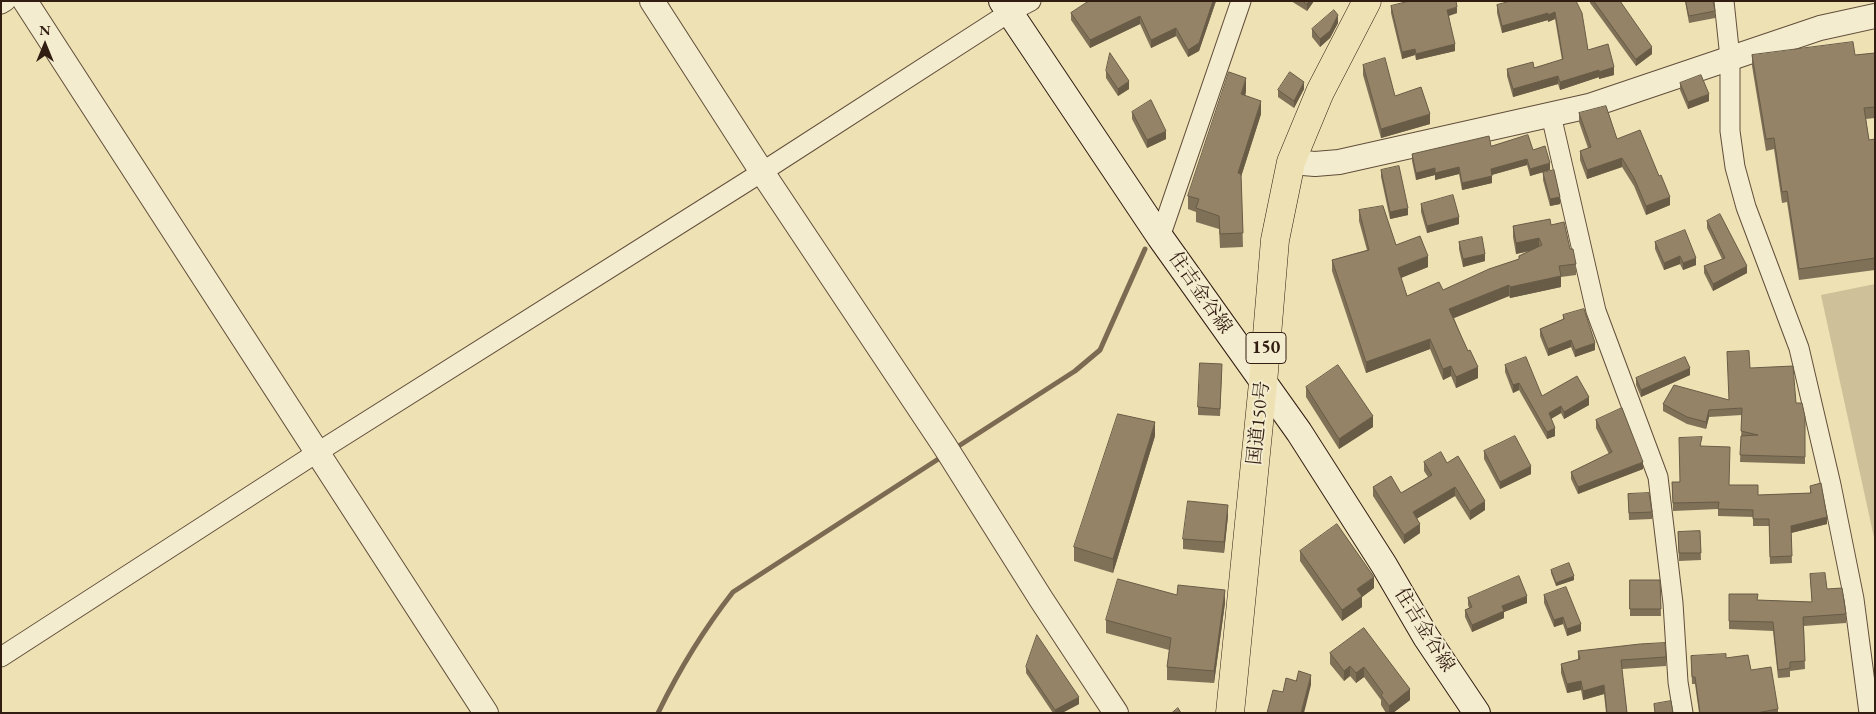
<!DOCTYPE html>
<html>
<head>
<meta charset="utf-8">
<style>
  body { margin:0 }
  #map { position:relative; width:1876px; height:714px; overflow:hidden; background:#eee1b3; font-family:"EB Garamond",serif }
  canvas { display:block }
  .frame { position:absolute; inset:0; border:2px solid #321d13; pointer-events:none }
  .north { position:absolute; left:20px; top:20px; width:50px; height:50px; -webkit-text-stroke:4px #f4ecce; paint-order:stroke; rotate:0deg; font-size:14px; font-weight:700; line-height:20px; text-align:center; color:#321d13 }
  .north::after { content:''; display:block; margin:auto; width:18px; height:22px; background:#321d13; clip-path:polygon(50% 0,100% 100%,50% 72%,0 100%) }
</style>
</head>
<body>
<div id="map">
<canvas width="1876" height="714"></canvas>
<div class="frame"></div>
<div class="north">N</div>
</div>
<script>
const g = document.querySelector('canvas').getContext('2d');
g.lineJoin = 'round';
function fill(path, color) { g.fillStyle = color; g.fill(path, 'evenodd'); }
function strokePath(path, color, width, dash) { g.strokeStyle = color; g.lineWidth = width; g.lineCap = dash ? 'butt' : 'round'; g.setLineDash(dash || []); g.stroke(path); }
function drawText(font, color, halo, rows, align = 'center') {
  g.font = font + ' "EB Garamond","Noto Serif JP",serif'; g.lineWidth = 4; g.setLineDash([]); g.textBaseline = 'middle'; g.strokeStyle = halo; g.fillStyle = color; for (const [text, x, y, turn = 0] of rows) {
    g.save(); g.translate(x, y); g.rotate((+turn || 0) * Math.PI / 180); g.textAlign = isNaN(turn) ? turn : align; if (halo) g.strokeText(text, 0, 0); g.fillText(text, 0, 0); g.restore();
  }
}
fill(new Path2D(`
  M1875,284V542L1821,295Z`), '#cec098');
strokePath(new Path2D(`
  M954,449L1075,371L1100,350L1145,249
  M658,713C679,670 704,629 733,592L943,456`), '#7c6a53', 5);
const minor = new Path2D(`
  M1724,1L1730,58V131L1735,167L1746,207L1799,348L1831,485L1854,599L1869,713
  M1,4L6,1
  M1551,115L1596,311L1658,477L1673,603L1678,682L1683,713
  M1160,237L1241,1
  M1,657L318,452L762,172L1010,12L1031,1`);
const tertiary = new Path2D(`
  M25,1L486,713
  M652,1L762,172L944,445L1041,599L1116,713
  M1291,162L1315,164L1339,162L1589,106L1820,28L1875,16`);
const secondary = new Path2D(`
  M1002,1L1160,237L1299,432L1384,565L1426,637L1477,713`);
const trunk = new Path2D(`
  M1230,713L1263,383L1275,240L1291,162L1320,92L1367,1`);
strokePath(minor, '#614e3b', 21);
strokePath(tertiary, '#614e3b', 26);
strokePath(secondary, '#321d13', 28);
strokePath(trunk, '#321d13', 29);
strokePath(minor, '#f4ecce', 19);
strokePath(tertiary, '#f4ecce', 24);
strokePath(secondary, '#f4ecce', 26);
strokePath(trunk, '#eee1b3', 28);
fill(new Path2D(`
  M1086,1H1216L1199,51L1188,57L1176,36L1151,48L1140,24L1090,48L1071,20V13L1086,3Z
  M1291,1H1314L1307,11Z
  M1576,1L1588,50L1614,75L1599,79V77L1560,90L1558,84L1513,97L1507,76V69L1534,68L1562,60L1555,19L1548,22V20L1502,33L1497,13V5Z
  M1590,1H1620L1652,54L1636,66L1590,3Z
  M1685,1H1713L1715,11V18L1689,23Z
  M1391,6L1457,13L1449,16L1455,51L1416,60L1415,55L1402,59L1391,13Z
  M1338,23L1330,38L1320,47L1312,37V29Z
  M1875,53V118L1866,119L1869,140L1875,139V270L1799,280L1787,202L1782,203L1774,149L1766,151L1752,66V55H1855Z
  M1363,65L1395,96L1430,124L1381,138L1363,75Z
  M1106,71L1129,89L1118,96L1106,78Z
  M1680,83L1709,101L1688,109L1680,90Z
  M1304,89L1294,108L1278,97V90Z
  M1246,92L1245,96L1261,114L1241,177L1243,247L1220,248L1219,229L1196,222V212L1188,209V196Z
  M1132,112L1166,139L1147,148L1132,119Z
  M1579,113L1617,139L1670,205L1646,215L1634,186L1622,167L1587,179L1580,160V151L1588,148L1579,122Z
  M1491,146L1533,150L1550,170L1530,176L1527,165L1492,175V183L1462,190L1459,174L1435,180V175L1416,180L1412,161V154Z
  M1381,170L1408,215L1390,219L1381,177Z
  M1543,173L1560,204L1550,206L1543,180Z
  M1421,204L1459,224L1427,233L1421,212Z
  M1359,210L1396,245L1428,267L1401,278L1407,296L1443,290L1519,260V256L1529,251L1516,254L1513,237V226L1551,225L1570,249L1576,264V275L1561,277V287L1510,298L1509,296L1454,318L1478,378L1456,388L1451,376L1443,380L1430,349L1366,373L1332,271V260L1367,250L1359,221Z
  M1707,221L1747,273L1713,291L1704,273V266L1722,259L1707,228Z
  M1459,242L1485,261L1463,267L1459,249Z
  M1655,242L1696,265L1683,270L1680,264L1664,270L1655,249Z
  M1563,315L1595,350L1575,357L1571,347L1548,356L1540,336V329L1563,319Z
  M1505,365L1542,396L1589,405L1564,419L1561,413L1551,419L1555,436L1547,439L1519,390L1513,393L1505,372Z
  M1750,368L1796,403L1805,417V464L1740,462L1742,415L1709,417L1706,429L1687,424L1663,411V404L1729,400Z
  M1222,371L1220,416L1198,415V407Z
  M1690,375L1641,397L1636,385V378Z
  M1306,387L1373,427L1339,449L1306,397Z
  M1596,420L1643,469L1578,494L1571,479V472L1609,454L1596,428Z
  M1155,436L1113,573L1074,561V547Z
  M1702,444L1701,446L1729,485L1758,495L1810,493V486L1827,524L1791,533L1792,563L1770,564L1769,526H1753V517L1718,516V509L1673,511L1672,482H1679Z
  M1484,451L1531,474L1500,489L1484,459Z
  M1424,462L1447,463L1485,510L1470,520L1455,496L1417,518L1420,533L1404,544L1373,496V487L1401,493L1428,477L1424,471Z
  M1628,494L1652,512V519L1629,520Z
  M1228,516L1224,553L1183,549V539Z
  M1700,531L1701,560L1679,561L1678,532Z
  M1300,551L1374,588L1362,597V607L1342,621L1300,561Z
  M1551,570L1574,580L1556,586L1551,573Z
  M1810,574L1827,589L1846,614V623L1804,626L1805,669L1790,671V677L1778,678L1773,631L1729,629V594L1757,600L1812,602Z
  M1630,580H1660L1661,616H1630Z
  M1177,595L1225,603L1214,683L1167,680V667L1169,650L1106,633V620Z
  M1544,595L1581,631L1567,636L1563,624L1554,627L1544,603Z
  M1468,598L1527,603L1504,612V618L1472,632L1465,617V610L1469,608L1468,605Z
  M1364,628L1410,700L1393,713H1386L1381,705V700L1364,677L1356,683L1350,676L1344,681L1330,664V653Z
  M1578,651L1666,657V666L1622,669L1627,713H1606L1604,694L1583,700L1581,690L1567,693L1561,673V664L1578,660Z
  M1691,656L1726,658L1751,670L1778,709V713H1699L1695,684H1692Z
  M1026,667L1079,704L1062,713H1053L1026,673Z`), '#7f7158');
fill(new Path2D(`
  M1213,1H1216L1199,51L1188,57V50Z
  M1309,1H1314L1307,11V4Z
  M1457,7V13L1447,16V10Z
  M1555,12V19L1548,22V15Z
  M1548,13V20L1502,33V26Z
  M1338,15V23L1330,38L1320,47V39Z
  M1140,16V24L1090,48V40Z
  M1176,28V36L1151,48V40Z
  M1455,44V51L1416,60V54Z
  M1652,47V54L1636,66V59Z
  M1415,49V55L1402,59V52Z
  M1614,67V75L1599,79V72Z
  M1599,70V77L1560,90V82Z
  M1558,76V84L1513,97V89Z
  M1246,78V92L1241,108V94Z
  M1129,81V89L1118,96V89Z
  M1304,82V89L1294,108V101Z
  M1709,94V101L1688,109V102Z
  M1261,101V114L1238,186V173Z
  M1430,114V124L1381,138V129Z
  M1166,131V139L1147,148V140Z
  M1622,158V167L1587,179V170Z
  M1527,159V165L1491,175V169Z
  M1550,163V170L1530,176V169Z
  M1459,167V174L1435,180V175L1416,180V173L1435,168Z
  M1492,176V183L1462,190V183Z
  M1560,197V204L1550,206V199Z
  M1670,197V205L1646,215V206Z
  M1408,208V215L1390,219V212Z
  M1459,217V224L1427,233V226Z
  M1539,238V249L1516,254V243Z
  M1485,254V261L1463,267V259Z
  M1428,256V267L1398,279V268Z
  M1680,256V264L1664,270V263Z
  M1696,258V265L1683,270V263Z
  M1747,266V273L1713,291V284Z
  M1561,276V287L1510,298V287Z
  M1509,285V296L1449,320V309Z
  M1430,339V349L1366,373V362Z
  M1571,340V347L1548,356V349Z
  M1595,343V350L1575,357V350Z
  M1451,366V376L1443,380V369Z
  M1478,367V378L1456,388V377Z
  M1690,368V375L1641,397V390Z
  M1519,383V390L1513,393V385Z
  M1589,397V405L1564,419V412Z
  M1561,406V413L1549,420V413Z
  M1709,410V417L1706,429V422Z
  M1373,416V427L1339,449V439Z
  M1155,422V436L1113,573V559Z
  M1555,428V436L1547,439V432Z
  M1643,462V469L1578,494V487Z
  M1531,466V474L1500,489V482Z
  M1455,487V496L1413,521V512Z
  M1485,501V510L1470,520V511Z
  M1228,505V516L1224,553V542Z
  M1827,517V524L1791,533V526Z
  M1420,524V533L1404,544V535Z
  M1574,576V580L1556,586V583Z
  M1374,577V588L1362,597V607L1342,621V610L1357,589Z
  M1225,590V603L1214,683V671Z
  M1527,596V603L1504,612V618L1472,632V625L1502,606Z
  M1563,617V624L1554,627V620Z
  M1581,624V631L1567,636V629Z
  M1350,666V676L1344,681V671Z
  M1364,667V677L1356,683V673Z
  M1311,675V685L1304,713H1301Z
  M1581,681V690L1567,693V684Z
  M1604,685V694L1583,700V691Z
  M1410,689V700L1393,713H1389V706Z
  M1079,697V704L1062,713H1055V710Z`), '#685c47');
const building = new Path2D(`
  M1089,1H1213L1199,43L1188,50L1176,28L1151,40L1140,16L1090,40L1071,13Z
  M1303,1H1309L1307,4Z
  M1410,1H1456L1457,7L1447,10L1455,44L1416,54L1415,49L1402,52L1391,6Z
  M1511,1H1576L1582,13L1588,50L1608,44L1614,67L1599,72V70L1560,82L1558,76L1513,89L1507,69L1533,62L1534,68L1563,59L1555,12L1548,15V13L1502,26L1497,5Z
  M1594,1H1620L1652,47L1636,59Z
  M1686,1H1713L1715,11L1689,16Z
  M1334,10L1338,15L1330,31L1320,39L1312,29Z
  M1853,42L1855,55L1875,53V107L1864,108L1869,140L1875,139V258L1799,269L1787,191L1782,192L1774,138L1766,139L1752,55Z
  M1110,53L1129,81L1118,89L1106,71Z
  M1385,58L1395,96L1421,87L1430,114L1381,129L1363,65Z
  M1229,72L1246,78L1241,94L1261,101L1238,173L1241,174L1243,233L1220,234L1219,216L1196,208L1199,199L1188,196Z
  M1290,72L1304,82L1294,101L1278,90Z
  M1701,75L1709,94L1688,102L1680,83Z
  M1151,100L1166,131L1147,140L1132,112Z
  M1606,106L1617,139L1640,130L1659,176L1661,175L1670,197L1646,206L1634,178L1622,158L1587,170L1580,151L1591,147L1579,113Z
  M1528,135L1533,150L1545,146L1550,163L1530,169L1527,159L1491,169L1492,176L1462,183L1459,167L1435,173V168L1416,173L1412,154L1489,136L1491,146Z
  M1399,166L1408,208L1390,212L1381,170Z
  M1554,170L1560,197L1550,199L1543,173Z
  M1453,195L1459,217L1427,226L1421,204Z
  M1383,206L1396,245L1420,236L1428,256L1398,268L1407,296L1439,282L1443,290L1489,269L1519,259V256L1542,245L1539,238L1516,243L1513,226L1550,219L1551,225L1564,222L1570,249H1573L1576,264L1559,266L1561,276L1510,287L1509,285L1449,309L1468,351L1470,350L1478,367L1456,377L1451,366L1443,369L1430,339L1366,362L1332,260L1369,250L1359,210Z
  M1720,214L1747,266L1713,284L1704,266L1725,258L1707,221Z
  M1685,230L1696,258L1683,263L1680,256L1664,263L1655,242Z
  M1482,237L1485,254L1463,259L1459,242Z
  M1584,309L1595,343L1575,350L1571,340L1548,349L1540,329L1564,319L1563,315Z
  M1749,351L1750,368L1793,366L1796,403H1802L1805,417V457L1740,455L1741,436L1758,435L1741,431L1742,408L1709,410L1706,422L1687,417L1663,404L1674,385L1729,400L1727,352Z
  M1526,357L1542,396L1577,376L1589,397L1564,412L1561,406L1549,413L1555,428L1547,432L1519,383L1513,385L1505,365Z
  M1685,357L1690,368L1641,390L1636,378Z
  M1200,363L1222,364L1220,409L1198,407Z
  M1338,365L1373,416L1339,439L1306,387Z
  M1622,408L1643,462L1578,487L1571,472L1612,452L1596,420Z
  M1118,414L1155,422L1113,559L1074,547Z
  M1515,436L1531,466L1500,482L1484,451Z
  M1702,437L1700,446L1730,447L1729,485H1758V495L1811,493L1810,486L1821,483L1827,517L1791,526L1792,556L1770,557L1769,519H1753V510L1718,509L1719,502L1673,503L1672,482H1680L1679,438Z
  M1441,452L1447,463L1458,456L1485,501L1470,511L1455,487L1413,512L1420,524L1404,535L1373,487L1391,476L1401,493L1432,475L1424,462Z
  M1649,493L1652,512L1629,513L1628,494Z
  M1188,501L1228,505L1224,542L1183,539Z
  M1337,524L1374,577L1357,589L1362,596L1342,610L1300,551Z
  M1700,531L1701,553H1679L1678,532Z
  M1569,563L1574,576L1556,583L1551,570Z
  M1825,573L1827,589L1842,588L1846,614L1803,617L1805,661L1790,662V668L1778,670L1773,622L1729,621V594H1758L1757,600L1812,602L1810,574Z
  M1519,576L1527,596L1502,606L1504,611L1472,625L1465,610L1472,607L1468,598Z
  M1118,579L1177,595L1178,585L1225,590L1214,671L1167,667L1171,638L1106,620Z
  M1630,580H1660L1661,609H1630Z
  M1566,587L1581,624L1567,629L1563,617L1554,620L1544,595Z
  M1364,628L1410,689L1389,706L1381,695L1383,693L1364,667L1356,673L1350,666L1344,671L1330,653Z
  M1037,635L1079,697L1055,710L1026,667Z
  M1665,643L1666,657L1621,660L1627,713H1607L1604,685L1583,691L1581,681L1567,684L1561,664L1580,659L1578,651L1640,644Z
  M1726,654V658L1748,655L1751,670L1771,667L1778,709L1756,713H1700L1695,677H1692L1691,656Z
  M1299,671L1311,675L1301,713H1267L1273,690L1283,692L1286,678L1296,681Z
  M1671,701L1673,713H1655L1654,704Z
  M1178,708L1181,713H1172Z`);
fill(building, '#948366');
strokePath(building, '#685c47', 1);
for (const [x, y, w] of [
  [1266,348,40]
]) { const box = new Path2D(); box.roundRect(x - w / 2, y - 15.5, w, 31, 4); g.fillStyle = '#f4ecce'; g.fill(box); strokePath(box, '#321d13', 1); }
drawText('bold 18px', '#321d13', null, [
  ["150",1266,348]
]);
drawText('19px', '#321d13', '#f4ecce', [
  ["住吉金谷線",1200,293,55],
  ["国道150号",1259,423,-84],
  ["住吉金谷線",1424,630,58]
]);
</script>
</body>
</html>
